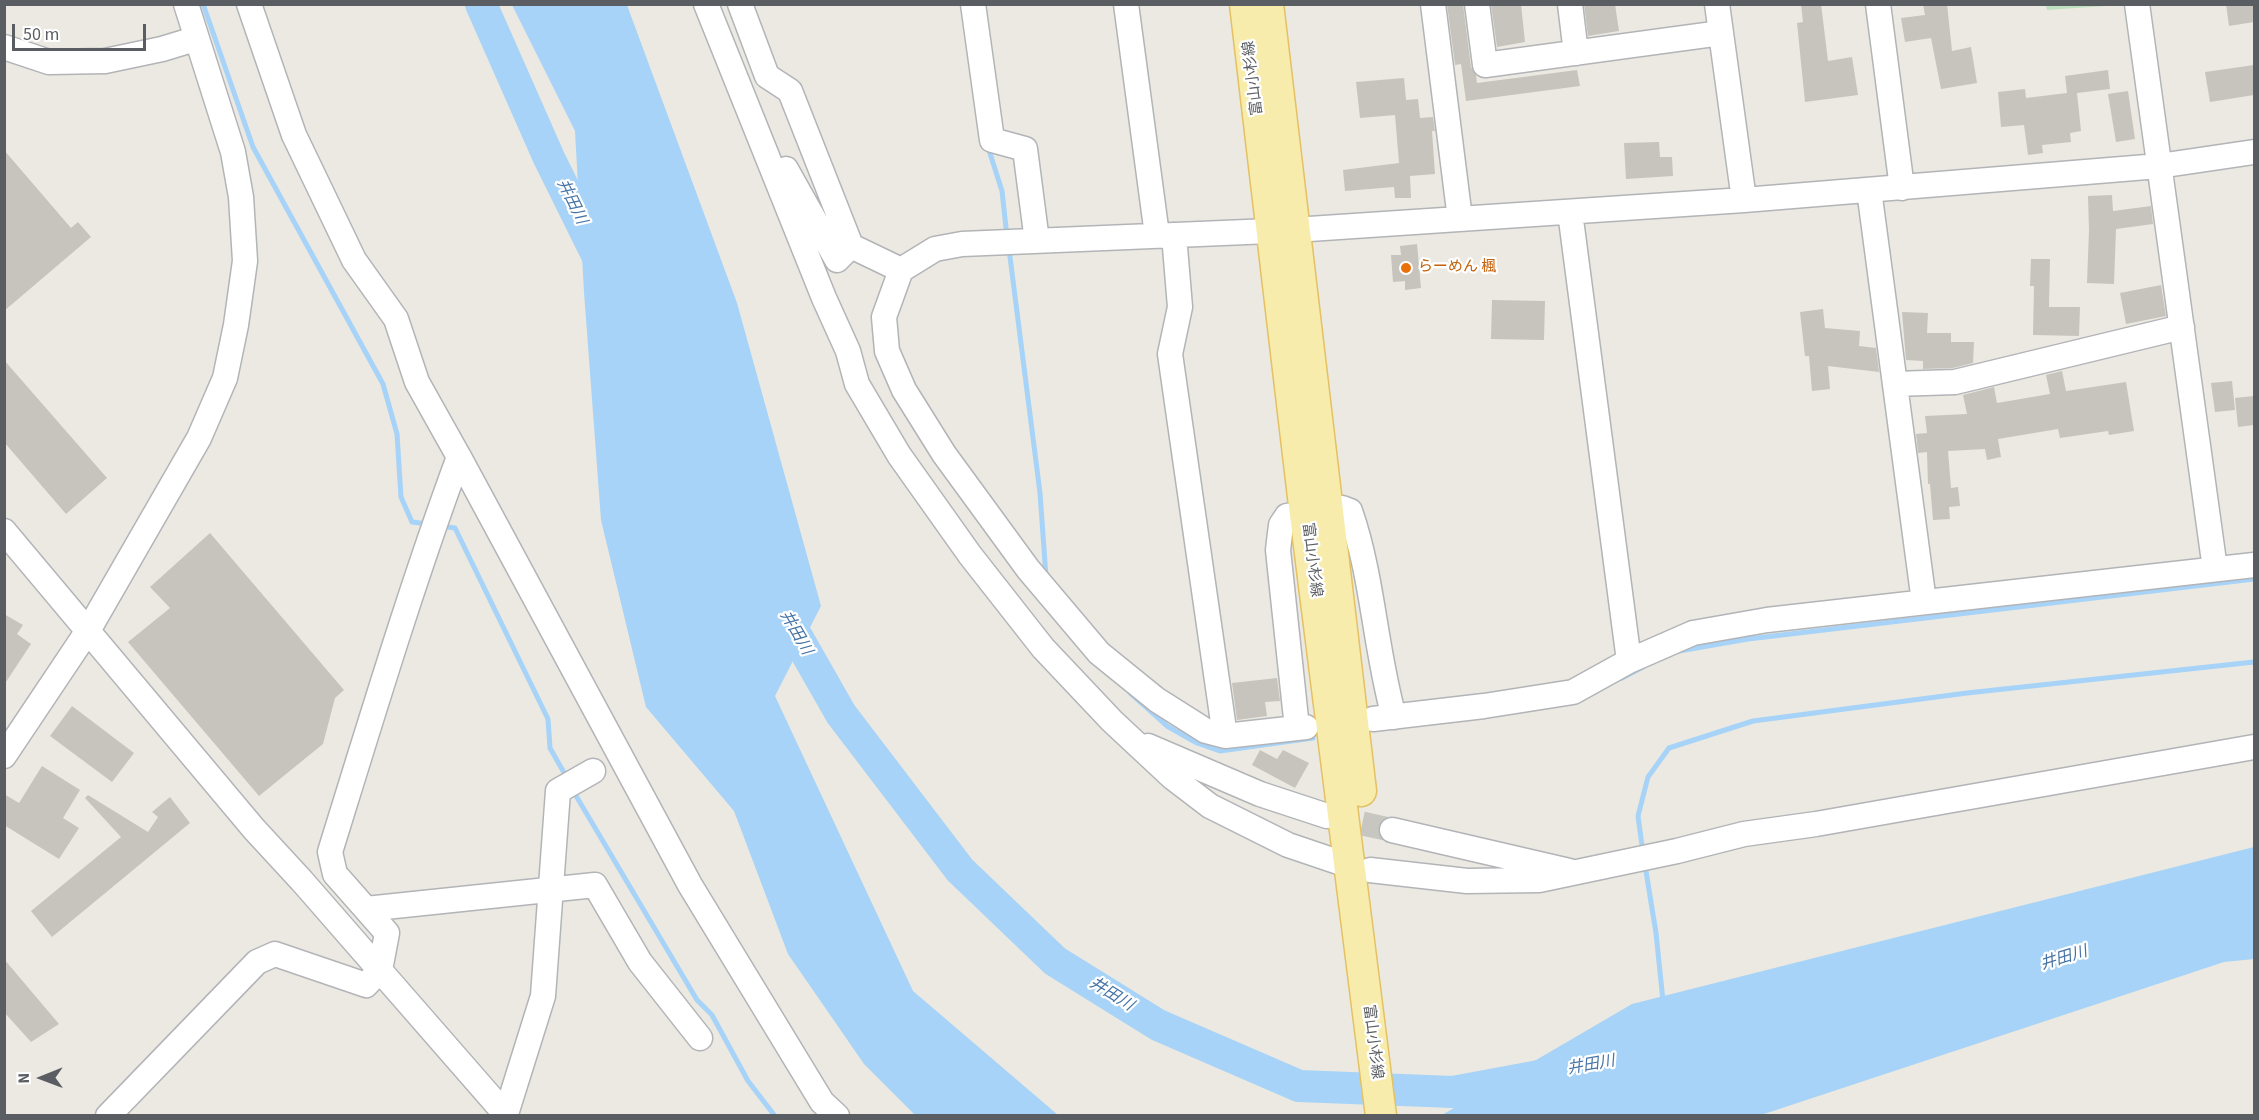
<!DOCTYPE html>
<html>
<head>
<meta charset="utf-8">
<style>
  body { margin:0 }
  #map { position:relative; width:2259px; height:1120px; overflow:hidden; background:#ebe9e1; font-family:"Source Sans 3",sans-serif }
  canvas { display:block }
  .frame { position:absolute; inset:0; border:6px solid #5a5d61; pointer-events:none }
  .north { position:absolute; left:12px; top:1048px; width:60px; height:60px; -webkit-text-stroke:4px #fff; paint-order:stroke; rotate:269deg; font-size:16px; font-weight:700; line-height:24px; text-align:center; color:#5a5d61 }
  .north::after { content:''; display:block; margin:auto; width:21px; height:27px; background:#5a5d61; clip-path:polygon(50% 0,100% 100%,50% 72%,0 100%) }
  .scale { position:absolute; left:12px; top:24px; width:134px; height:27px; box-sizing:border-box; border:3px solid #5a5d61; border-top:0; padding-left:8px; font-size:18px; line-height:21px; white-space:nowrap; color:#5a5d61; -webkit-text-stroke:4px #fff; paint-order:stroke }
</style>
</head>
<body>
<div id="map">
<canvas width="2259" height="1120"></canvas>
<div class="frame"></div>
<div class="north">N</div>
<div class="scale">50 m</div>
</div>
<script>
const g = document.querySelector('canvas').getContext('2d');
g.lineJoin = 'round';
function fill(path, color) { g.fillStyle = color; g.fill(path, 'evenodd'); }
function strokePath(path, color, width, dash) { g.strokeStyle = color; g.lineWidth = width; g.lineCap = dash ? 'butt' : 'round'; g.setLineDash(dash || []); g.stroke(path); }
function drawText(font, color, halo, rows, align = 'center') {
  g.font = font + ' "Source Sans 3","Noto Sans JP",sans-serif'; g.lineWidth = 4.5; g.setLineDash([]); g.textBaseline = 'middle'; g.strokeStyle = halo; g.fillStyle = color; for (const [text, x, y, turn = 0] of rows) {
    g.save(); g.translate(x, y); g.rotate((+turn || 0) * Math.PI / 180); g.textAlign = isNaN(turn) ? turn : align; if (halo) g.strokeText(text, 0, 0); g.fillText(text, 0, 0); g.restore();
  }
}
fill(new Path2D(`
  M2046,5V4L2120,5L2047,10Z`), '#c0e1c0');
fill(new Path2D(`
  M512,5H627L737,303L821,606L775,696L913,991L1058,1115H915L864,1064L788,954L734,811L646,707L601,520L584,292L575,131Z
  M2254,847V959L2224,962L1761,1115H1442L1632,1004Z`), '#a6d3f7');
strokePath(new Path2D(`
  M203,4L253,147L383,384L397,434L401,497L412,522L428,524
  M988,147L1002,191L1007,237
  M1009,249L1040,493L1046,577
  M440,526L455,528L548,719L550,748L567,778
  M1679,651L1748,639L2254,579
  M1622,678L1643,667
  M1130,693L1167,726L1197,743L1220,751L1313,738
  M572,789L697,1000L712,1015L748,1081L775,1116
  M1643,853L1638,816L1648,777L1669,748L1753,721L1967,693L2254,662
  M1645,865L1656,933L1663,1001`), '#a6d3f7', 5);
strokePath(new Path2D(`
  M481,4L549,158L599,259
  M780,607L841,714L960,870L1055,961L1158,1025L1299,1086L1453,1092L1539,1076`), '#a6d3f7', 32);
fill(new Path2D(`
  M1447,4H1463L1471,67L1476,75L1477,83L1577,70L1580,86L1466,101L1461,64L1455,65Z
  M1491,4H1521L1525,42L1497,47Z
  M1584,4H1615L1619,31L1588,36Z
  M1801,4H1821L1828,61L1852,57L1858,95L1805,102L1797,23L1803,22Z
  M1923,4H1947L1952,51L1971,47L1977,83L1941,89L1931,38L1905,42L1901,18L1925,15Z
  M2226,4H2254V22L2229,26Z
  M2254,65V95L2210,102L2205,72Z
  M2108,70L2110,89L2077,93L2081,131L2070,133L2071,142L2042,145L2043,153L2028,155L2024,125L2001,127L1998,92L2025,89L2026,98L2067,93L2065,76Z
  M1404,78L1406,100L1418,99L1420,118L1433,117L1435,131H1432L1435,174L1410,176L1411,198H1395L1394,187L1345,191L1343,170L1399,163L1395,115L1360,118L1356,82Z
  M2128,91L2135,139L2116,142L2108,94Z
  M1659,142L1660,157H1672L1673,176L1626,179L1624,143Z
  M4,150L71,228L78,222L91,237L4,311Z
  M2112,195L2113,211L2151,206L2153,224L2116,229L2114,284L2087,283L2089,230L2088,196Z
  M1417,244L1421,288L1405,290V281L1393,282L1391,255H1401L1400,246Z
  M2031,259H2050L2049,307H2080L2079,336L2033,335L2034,286H2030Z
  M2161,285L2166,316L2126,324L2120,293Z
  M1492,300L1545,301L1544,340L1491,339Z
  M1823,309L1825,328L1860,331L1859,346L1876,348L1879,372L1828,366L1830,389L1812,391L1809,356H1805L1800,312Z
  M1902,312L1928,313L1927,333H1951V342H1974L1973,363L1953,368L1923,369V361L1906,360Z
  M4,360L107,478L66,514L4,442Z
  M2062,371L2066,391L2126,382L2134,431L2109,435L2108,431L2060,438L2058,429L1998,439L2001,457L1987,460L1985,449L1948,451L1951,488L1958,487L1960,506L1949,507L1950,519L1933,520L1930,484H1928L1927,452L1918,453L1916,434L1927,433L1925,416L1967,414L1963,395L1994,387L1997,403L2050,394L2046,375Z
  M2232,381L2235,410L2215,412L2211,383Z
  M2254,396V425L2238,427L2235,398Z
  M210,533L344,690L335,698L323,744L259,796L128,642L170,608L150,587Z
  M4,614L23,625L17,634L31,644L4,685Z
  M1277,678L1280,701L1265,702L1267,716L1237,720L1232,683Z
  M72,706L134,753L112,782L50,736Z
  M1260,750L1277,759L1283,750L1309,763L1295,788L1252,765Z
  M42,766L80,790L63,818L79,828L59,859L4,825V794L19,803Z
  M88,795L148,832L158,817L152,812L170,797L190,823L52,937L31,911L121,837L85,798Z
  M4,959L59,1024L31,1042L4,1012Z`), '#c7c4be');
strokePath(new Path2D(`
  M1327,816L1392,830`), '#c7c6c1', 24, [24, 12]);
const minor = new Path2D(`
  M706,4L824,298L848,351L857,384L899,455L970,555L1043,648L1112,721L1172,777L1210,806L1288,845L1350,866
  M740,4L767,76L790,91L851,246
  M973,4L992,140L1025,149L1037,241
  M1126,4L1157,235
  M1433,4L1460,219
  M1477,4L1485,65L1721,33
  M1570,4L1576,53
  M1717,4L1744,200
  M1878,4L1902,188
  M2137,4L2215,569
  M4,47L49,62L105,61L162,49L195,39
  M786,169L837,260L851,246L901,270
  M1869,190L1924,602
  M1570,212L1629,661
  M1174,235L1180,307L1170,354L1225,736
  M1895,384L1955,382L2182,327
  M459,457L690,885L822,1102L837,1116
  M1327,510L1342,508L1350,511C1373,577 1375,649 1394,717
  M4,531L254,829L302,881L507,1116
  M1373,719L1484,706L1573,692L1629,661L1693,633L1767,620L2254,565
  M1306,727L1225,736L1206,731L1157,700L1099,653L1028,569L944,454L904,390L887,351L884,317L901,270L935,249L962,244L1294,230L1744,200L2159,166L2254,152
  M1297,728L1278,550L1281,525L1287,516L1305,514
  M1148,746L1260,794L1327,816
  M4,756L89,629L199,438L225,378L236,325L245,261L241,197L233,152L186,4
  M1392,830L1569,871
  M1370,870L1467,881L1539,880L1677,851L1744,834L1816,824L2254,747
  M366,909L595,885L640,962L700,1038
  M506,1114L543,996L558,791L593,771
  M108,1116L257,962L275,954L366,985L380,970L387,933L335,874L330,852C371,720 411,587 459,457L417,382L396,319L354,260L294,135L249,4`);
const major = new Path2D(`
  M1245,4L1305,514L1381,1116
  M1268,4L1361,791`);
strokePath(minor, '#b2b4b8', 27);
strokePath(major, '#e4c162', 33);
strokePath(minor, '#fff', 24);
strokePath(major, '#f7ecab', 30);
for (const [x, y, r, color] of [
  [1406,268,6,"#e8710a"]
]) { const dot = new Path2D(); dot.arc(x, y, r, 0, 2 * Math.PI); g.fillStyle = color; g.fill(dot); strokePath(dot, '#fff', 2); }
drawText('15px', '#5a5d61', '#fff', [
  ["富山小杉線",1254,78,-97],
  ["富山小杉線",1311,560,83],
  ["富山小杉線",1372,1042,83]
]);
drawText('15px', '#c56008', '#fff', [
  ["らーめん 楓",1418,268]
], 'left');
drawText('italic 16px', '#4674a6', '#fff', [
  ["井田川",571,202,64],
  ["井田川",795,633,60],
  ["井田川",2064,959,-17],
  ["井田川",1111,995,32],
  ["井田川",1591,1066,-10]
]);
</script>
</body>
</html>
